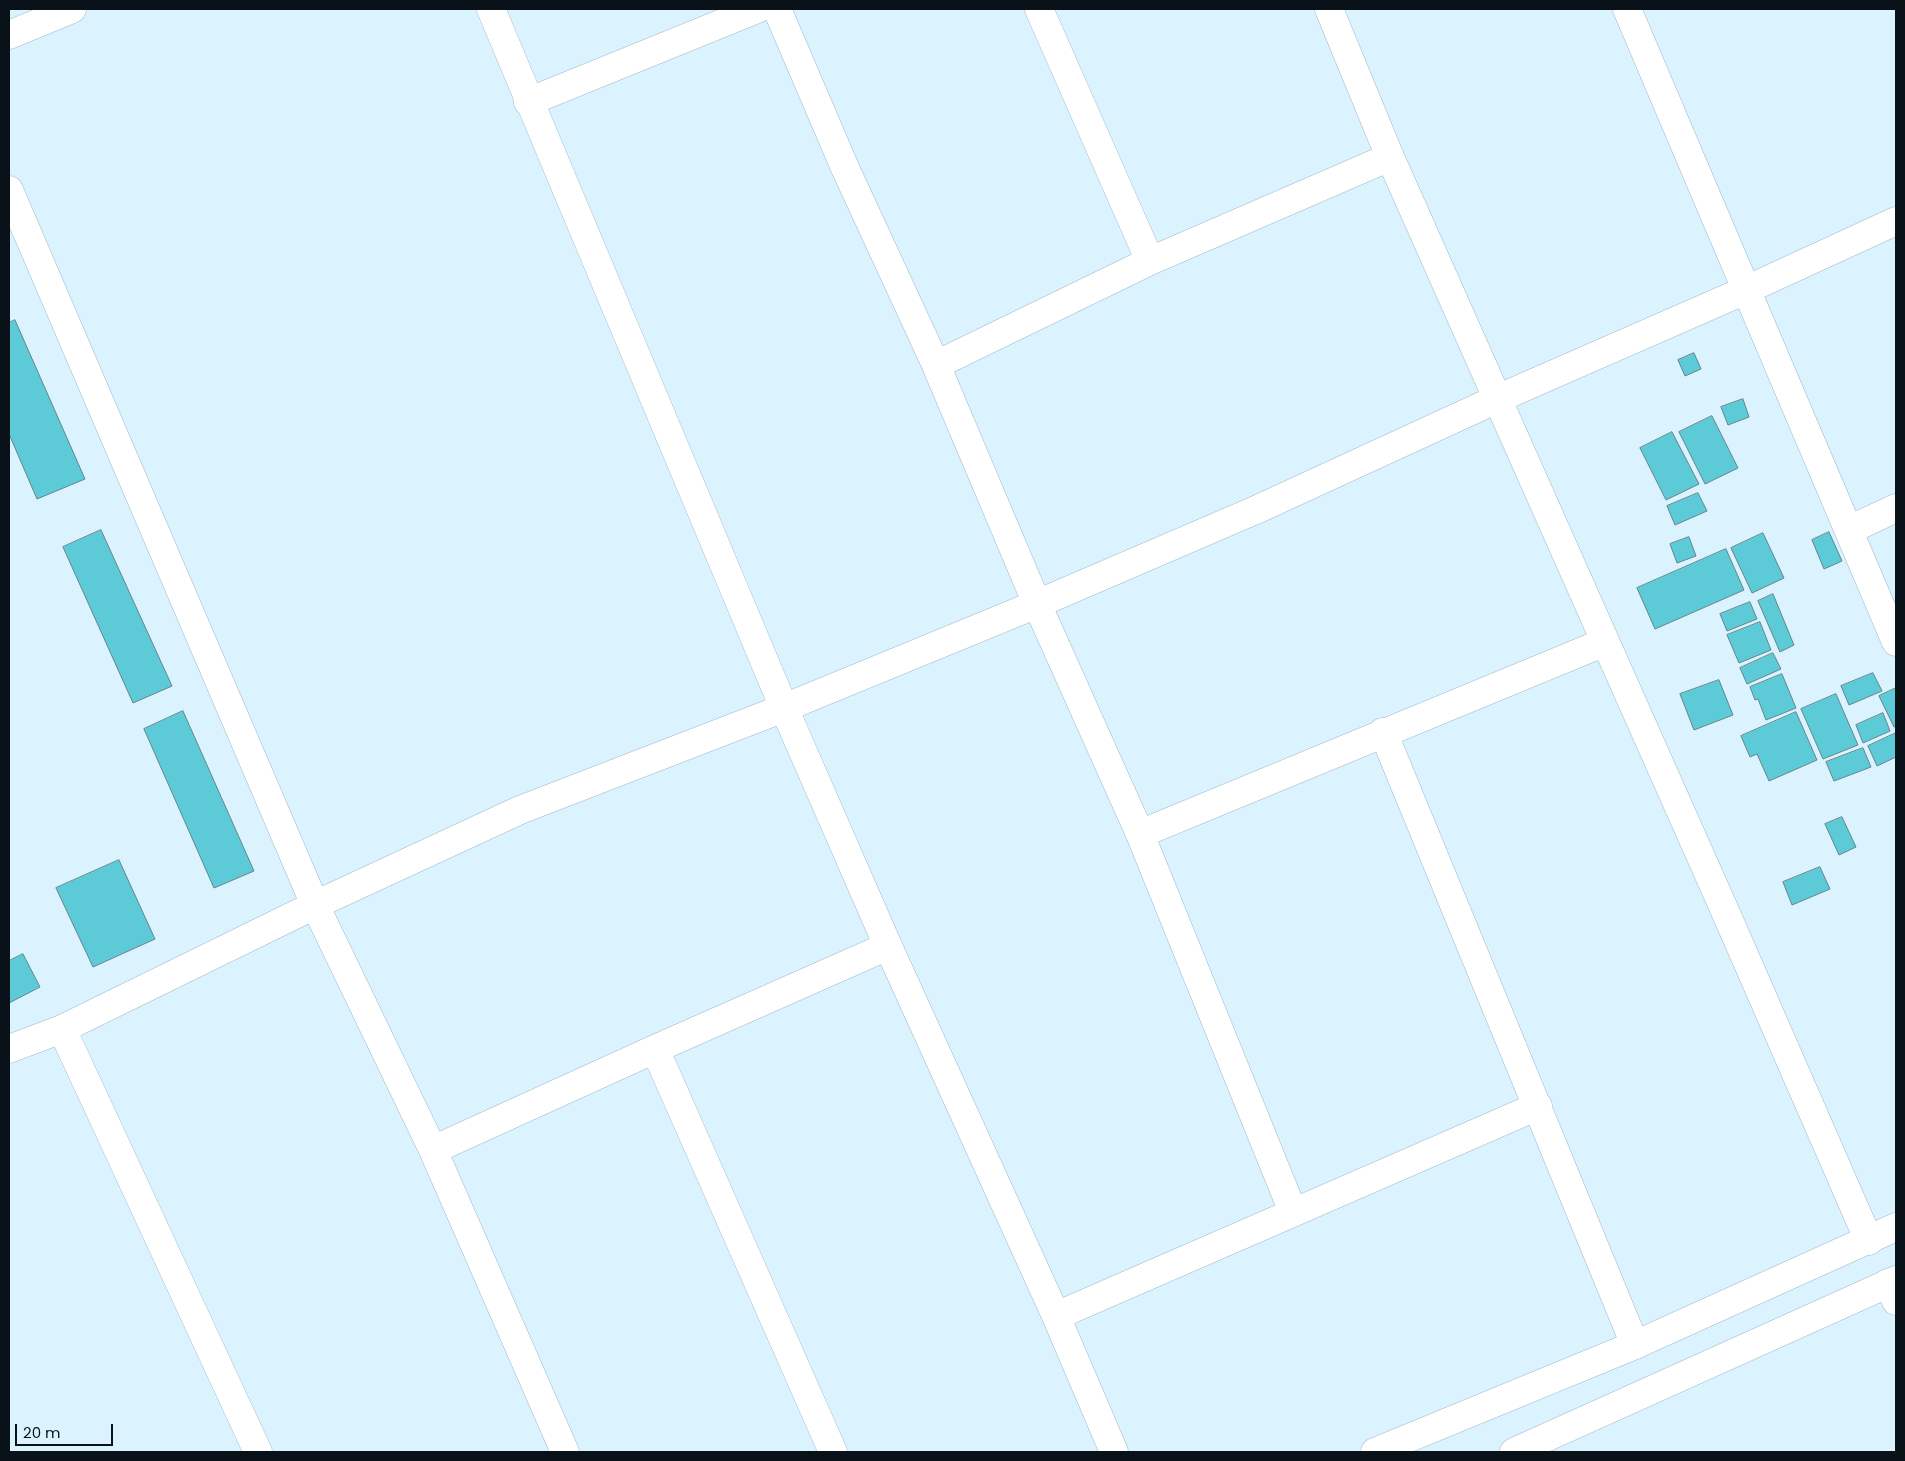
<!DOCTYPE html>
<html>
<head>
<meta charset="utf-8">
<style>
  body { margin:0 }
  #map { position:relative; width:1905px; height:1461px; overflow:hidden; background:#dbf2ff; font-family:Poppins,sans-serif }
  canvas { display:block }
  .frame { position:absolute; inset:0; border:10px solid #081218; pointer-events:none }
  .scale { position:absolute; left:15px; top:1424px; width:98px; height:22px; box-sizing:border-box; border:2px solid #081218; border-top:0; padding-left:6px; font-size:15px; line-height:18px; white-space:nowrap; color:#081218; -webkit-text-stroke:4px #dbf2ff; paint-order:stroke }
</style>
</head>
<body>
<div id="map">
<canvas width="1905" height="1461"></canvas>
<div class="frame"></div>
<div class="scale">20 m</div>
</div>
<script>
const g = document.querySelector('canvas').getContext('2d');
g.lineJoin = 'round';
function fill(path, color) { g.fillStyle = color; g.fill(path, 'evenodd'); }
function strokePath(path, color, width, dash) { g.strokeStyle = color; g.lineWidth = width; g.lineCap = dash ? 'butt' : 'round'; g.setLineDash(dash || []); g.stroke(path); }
const building = new Path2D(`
  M15,320L85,479L37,499L9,434V323Z
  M1694,353L1701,369L1685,376L1678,360Z
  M1743,399L1749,417L1728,425L1721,407Z
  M1712,416L1738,468L1705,484L1679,432Z
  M1672,432L1699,484L1666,500L1640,448Z
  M1698,493L1707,511L1675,525L1667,506Z
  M101,530L172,686L133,703L63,547Z
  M1829,532L1842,561L1824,569L1812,540Z
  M1763,533L1784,578L1752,593L1731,548Z
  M1689,537L1696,556L1677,563L1670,544Z
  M1726,549L1744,590L1655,629L1637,588Z
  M1773,594L1794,645L1780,652L1758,601Z
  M1750,602L1757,619L1727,631L1720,614Z
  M1760,622L1771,650L1739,663L1727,635Z
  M1773,653L1781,669L1747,684L1740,668Z
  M1873,673L1882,691L1849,705L1841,686Z
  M1782,674L1796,708L1766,720L1758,699L1755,700L1750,687Z
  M1719,680L1733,715L1694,730L1680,694Z
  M1896,688V726L1894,727L1879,696Z
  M1836,694L1858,745L1823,759L1801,709Z
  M183,711L254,871L214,888L144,729Z
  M1796,712L1817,760L1769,781L1757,754L1750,757L1741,736Z
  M1883,713L1890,731L1863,743L1856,725Z
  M1896,733V757L1877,766L1868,746Z
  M1863,748L1871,767L1834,781L1826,762Z
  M1842,817L1856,847L1839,855L1825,824Z
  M119,860L155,939L93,967L56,888Z
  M1820,867L1830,889L1792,905L1783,882Z
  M23,954L40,987L9,1003V961Z`);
fill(building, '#5ccbd7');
strokePath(building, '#648589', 1);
const minor = new Path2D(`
  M491,9L784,708L888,946L1056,1316L1114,1452
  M777,9L845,168L936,365L1037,604L1140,834L1293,1212
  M1039,9L1150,261
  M1329,9L1390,157L1725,911L1869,1241
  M1627,9L1896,642
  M9,35L72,9
  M528,102L757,9
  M9,190L315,905L433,1150L565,1452
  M936,365L1150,261L1390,157
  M1849,530L1896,508
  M1383,732L1635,1345
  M1140,834L1605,642
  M62,1029L258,1452
  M9,1049L62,1029L315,905L520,810L784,708L1037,604L1258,509L1497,399L1746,290L1896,221
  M655,1049L833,1452
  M433,1150L655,1049L888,946
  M1888,1283L1896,1301
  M1056,1316L1538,1106`);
const major = new Path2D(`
  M1375,1452L1635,1345L1896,1227
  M1514,1452L1896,1280`);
strokePath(minor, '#9fbac9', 29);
strokePath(major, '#9fbac9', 29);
strokePath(minor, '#fff', 28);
strokePath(major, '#fff', 28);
</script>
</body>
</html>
